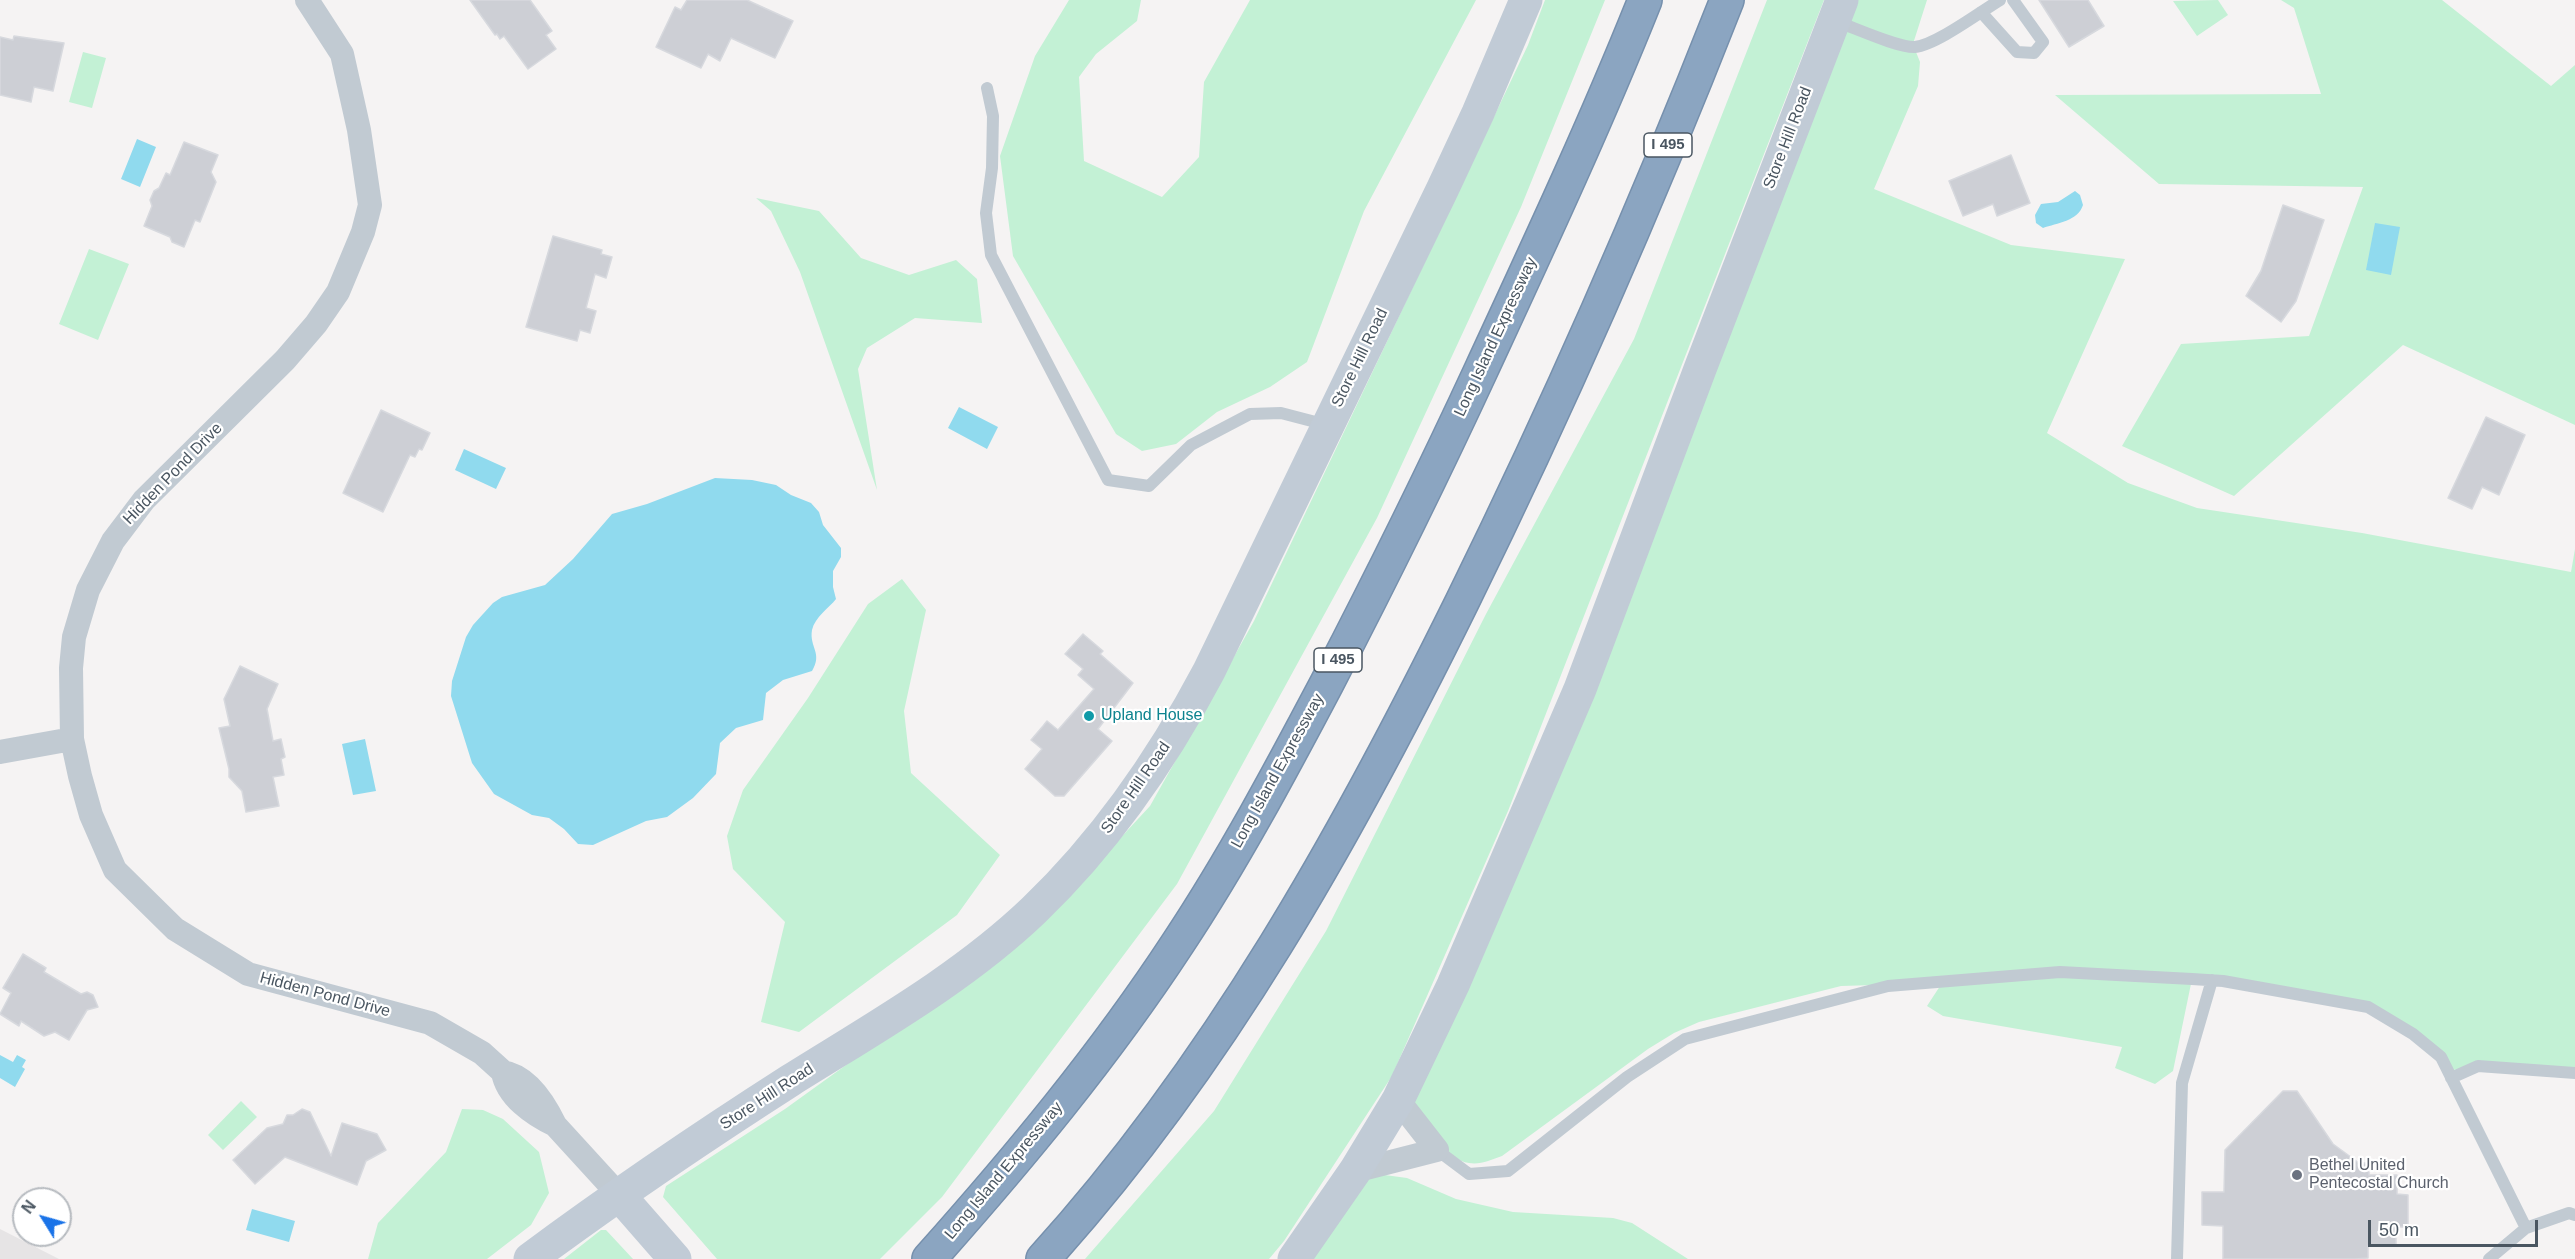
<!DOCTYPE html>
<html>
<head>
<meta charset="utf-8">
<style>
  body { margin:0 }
  #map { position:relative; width:2575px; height:1259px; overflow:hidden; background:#f5f3f3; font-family:Arial,sans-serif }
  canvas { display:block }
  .north { position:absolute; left:12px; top:1187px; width:60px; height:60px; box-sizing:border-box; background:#fff; border:2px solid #b7bbc0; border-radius:50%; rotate:307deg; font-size:16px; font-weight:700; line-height:24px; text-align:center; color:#4a5661 }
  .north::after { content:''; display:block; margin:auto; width:21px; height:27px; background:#1a73e8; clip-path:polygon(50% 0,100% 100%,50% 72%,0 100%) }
  .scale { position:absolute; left:2368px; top:1220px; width:170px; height:27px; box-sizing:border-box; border:3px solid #4a5661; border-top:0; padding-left:8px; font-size:18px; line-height:21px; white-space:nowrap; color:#4a5661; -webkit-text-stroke:4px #fff; paint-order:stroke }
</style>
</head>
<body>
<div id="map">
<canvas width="2575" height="1259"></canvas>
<div class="north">N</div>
<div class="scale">50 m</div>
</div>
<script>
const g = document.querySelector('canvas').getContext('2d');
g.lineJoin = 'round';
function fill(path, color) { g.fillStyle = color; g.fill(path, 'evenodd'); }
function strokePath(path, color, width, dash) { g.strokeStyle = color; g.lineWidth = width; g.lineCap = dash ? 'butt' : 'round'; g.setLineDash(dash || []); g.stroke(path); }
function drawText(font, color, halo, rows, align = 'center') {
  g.font = font + ' Arial,sans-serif'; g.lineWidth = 4.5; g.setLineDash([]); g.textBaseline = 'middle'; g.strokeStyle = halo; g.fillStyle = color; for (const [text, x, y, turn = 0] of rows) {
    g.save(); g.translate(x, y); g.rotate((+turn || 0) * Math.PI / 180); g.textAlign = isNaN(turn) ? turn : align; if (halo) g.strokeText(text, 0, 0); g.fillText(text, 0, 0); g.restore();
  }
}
fill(new Path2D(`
  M0,1229L59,1259H0Z`), '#e6e4e5');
fill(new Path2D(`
  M1069,0H1141L1137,21L1096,54L1079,77L1084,161L1162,197L1199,157L1204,82L1250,0H1476L1364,211L1307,362L1270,387L1217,412L1176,444L1142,451L1116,434L1013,256L1000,156L1035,56Z
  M1545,0H1605L1521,207L1377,518L1177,884L942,1197L880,1259H717L663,1197L666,1186L785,1109L1039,926L1150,806L1254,621L1528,45Z
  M1767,0H1824L1508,811L1392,1076L1284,1241L1269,1259H1085L1214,1111L1326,931L1486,614L1634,339Z
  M1842,0H1927L1912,47H1914L1920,62L1918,86L1874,189L2011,245L2125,259L2047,433L2128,483L2197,508L2362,533L2571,572L2575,549V1071L2549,1068L2444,1070L2423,1039L2360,1009L2192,979L2173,1071L2155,1084L2115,1068L2122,1047L1943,1016L1927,1006L1942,983L1841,986L1699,1022L1674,1033L1648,1049L1502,1156C1491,1160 1480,1165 1469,1163C1448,1161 1414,1116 1398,1100Z
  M2218,0L2228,15L2197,36L2173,1Z
  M2281,0H2442L2551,86L2575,65V425L2403,345L2234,496L2122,446L2181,344L2309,336L2363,187L2159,184L2055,95L2321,94L2294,8Z
  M83,52L106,58L92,108L69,102Z
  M756,198L819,211L861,258L909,275L956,260L977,279L982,323L915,318L867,348L858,369L877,490L800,272L771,211Z
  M89,249L129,264L98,340L59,324Z
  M902,579L926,610L904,711L911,773L1000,855L957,915L799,1032L761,1022L785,922L733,869L727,836L743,790L808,698L868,604Z
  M241,1101L257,1117L223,1150L208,1135Z
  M462,1109L483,1110L503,1119L539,1152L549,1193L531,1225L487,1259H368L378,1223L446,1152Z
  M1355,1171L1407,1178L1456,1199L1513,1212L1613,1218L1632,1223L1688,1259H1294Z
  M601,1230H606L633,1259H564Z`), '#c3f1d5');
fill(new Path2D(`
  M137,139L156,147L140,187L121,179Z
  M2075,191L2080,195L2083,205C2078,221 2057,223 2043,228L2036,223L2035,215L2041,204L2058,202Z
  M2375,223L2400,227L2391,275L2366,270Z
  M959,407L998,427L987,449L948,428Z
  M464,449L506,468L496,489L455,470Z
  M715,478L752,480L776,485L791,495L811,503L819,512L823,525L841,548V557L833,571V587L836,599C829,608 815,617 812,630C809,647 823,653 812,671L783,680L766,693L763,720L736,728L720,743L716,774L693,798L667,817L646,821L593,845L578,844L564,829L549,818L532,815L494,794L472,763L451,696L452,681L466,637L473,625L493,603L502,597L545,585L573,559L612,514L647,504Z
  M365,739L376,791L353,795L342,744Z
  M0,1055L13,1062L17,1055L26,1060L22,1067L25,1069L15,1087L0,1078Z
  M252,1209L295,1221L289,1242L246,1230Z`), '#90daee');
const building = new Path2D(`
  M470,0H530L552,31L546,35L556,49L528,69L504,36L500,39L497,34L495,35Z
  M687,0H747L793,21L775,58L731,38L720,61L708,54L701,68L656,47L675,7L681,10Z
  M2039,0H2088L2104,26L2069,47Z
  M14,36L64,43L53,91L34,87L31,102L0,95V37L13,40Z
  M184,142L218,155L211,172L216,182L200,222L195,220L184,247L172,242L170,237L144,226L152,206L150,200L154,191L159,188L166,173L170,175Z
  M2011,155L2030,203L1997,216L1993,204L1963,216L1949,181Z
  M2283,205L2324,220L2296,301L2281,322L2246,296L2261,271Z
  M553,236L602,250L601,254L612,257L606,278L595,274L586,308L596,311L590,333L580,330L577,341L526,327Z
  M381,410L430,433L422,450L419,449L415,457L410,455L383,512L343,493Z
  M2486,417L2525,435L2499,495L2482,487L2472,509L2448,498Z
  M1083,634L1103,651L1100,654L1133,683L1098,729L1112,741L1064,796H1055L1025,769L1042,749L1031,740L1043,726L1047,721L1058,730L1094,689L1078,675L1083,669L1065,654Z
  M240,666L278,684L267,709L273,741L281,739L285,757L281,759L284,775L273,777L279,806L246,812L242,791L229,777V769L219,728L230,726L224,699Z
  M23,954L46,968L44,972L81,994L87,992L93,995L98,1007L87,1010L69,1040L55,1032L44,1036L21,1021L19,1026L0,1014L11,993L3,988Z
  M2283,1091H2297L2333,1144L2359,1163H2369V1175H2397V1194L2408,1195V1227H2396V1246H2368V1258L2355,1259H2223V1226L2202,1225V1192H2224L2225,1150Z
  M302,1109L310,1112L331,1156L342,1123L377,1134L386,1150L366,1161L357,1185L285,1157L255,1184L233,1160L267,1128L283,1124L287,1115H293Z`);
fill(building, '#cdcfd5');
strokePath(building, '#d7d9de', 1.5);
const highway = new Path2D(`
  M929,1259C1018,1159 1104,1056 1178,943C1233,860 1280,772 1327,683C1381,579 1433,474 1482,368C1538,247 1595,125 1645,0
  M1043,1259C1219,1065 1347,835 1462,602C1559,405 1647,204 1727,0`);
strokePath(highway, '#7690ad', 36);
strokePath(new Path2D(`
  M1981,12L2017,52L2034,53L2043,42L2013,0
  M1835,21C1853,27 1898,48 1915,47C1936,45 1980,12 2000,0
  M987,88L993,116L992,168L986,213L991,255L1108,480L1149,486L1191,445L1250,414L1281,413L1327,425
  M2451,1078L2478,1066L2575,1073
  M1437,1150L1469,1174L1508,1171L1627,1077L1685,1039L1888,986L2060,972L2192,979L2223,981L2368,1007L2413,1034L2441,1057L2526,1228
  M2177,1259L2182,1083L2212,980
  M2489,1259L2526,1228L2569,1213L2575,1215`), '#c1cad2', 12);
strokePath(new Path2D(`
  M307,0L342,54L359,130L370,205L363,232L338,292L316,324L285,360L144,500L113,541L88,590L74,637L71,668L72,739L80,776L91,815L115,870L175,929L248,974L430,1023L482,1053L503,1072
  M0,752L72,739
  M503,1072C528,1076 545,1104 555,1125C534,1115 507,1097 503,1072Z
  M555,1125L619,1195
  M1355,1171L1437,1150L1398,1100`), '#c1cad2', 24);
strokePath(new Path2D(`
  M619,1195L675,1259
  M530,1259C615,1196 702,1137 791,1080C874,1028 963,978 1034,910C1107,840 1162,760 1209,671L1443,188L1478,113L1526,0
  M1294,1259L1355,1171L1398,1100L1453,985L1580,689L1700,369L1842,0`), '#c1cbd6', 33);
strokePath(highway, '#8ba5c1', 33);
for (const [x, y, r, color] of [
  [1089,716,6,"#0f9aa8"],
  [2297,1175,6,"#6b7280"]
]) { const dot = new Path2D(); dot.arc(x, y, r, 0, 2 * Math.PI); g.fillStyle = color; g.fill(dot); strokePath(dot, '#fff', 2); }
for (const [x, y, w] of [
  [1668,145,48],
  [1338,660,48]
]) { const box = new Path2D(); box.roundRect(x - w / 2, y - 12, w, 24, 4.5); g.fillStyle = '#fff'; g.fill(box); strokePath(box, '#4a5661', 1.5); }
drawText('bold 15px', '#4a5661', null, [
  ["I 495",1668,145],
  ["I 495",1338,660]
]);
drawText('16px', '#4a5661', '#fff', [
  ["Store Hill Road",1788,138,-69],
  ["Long Island Expressway",1496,337,-65],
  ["Store Hill Road",1360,358,-64],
  ["Hidden Pond Drive",173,474,-46],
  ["Long Island Expressway",1278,771,-61],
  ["Store Hill Road",1136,788,-55],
  ["Hidden Pond Drive",325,995,15],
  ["Store Hill Road",767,1097,-33],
  ["Long Island Expressway",1004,1171,-50]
]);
drawText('16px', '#0d838f', '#fff', [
  ["Upland House",1101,716]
], 'left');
drawText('16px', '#5b616d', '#fff', [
  ["Bethel United",2309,1166],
  ["Pentecostal Church",2309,1184]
], 'left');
</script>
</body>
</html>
